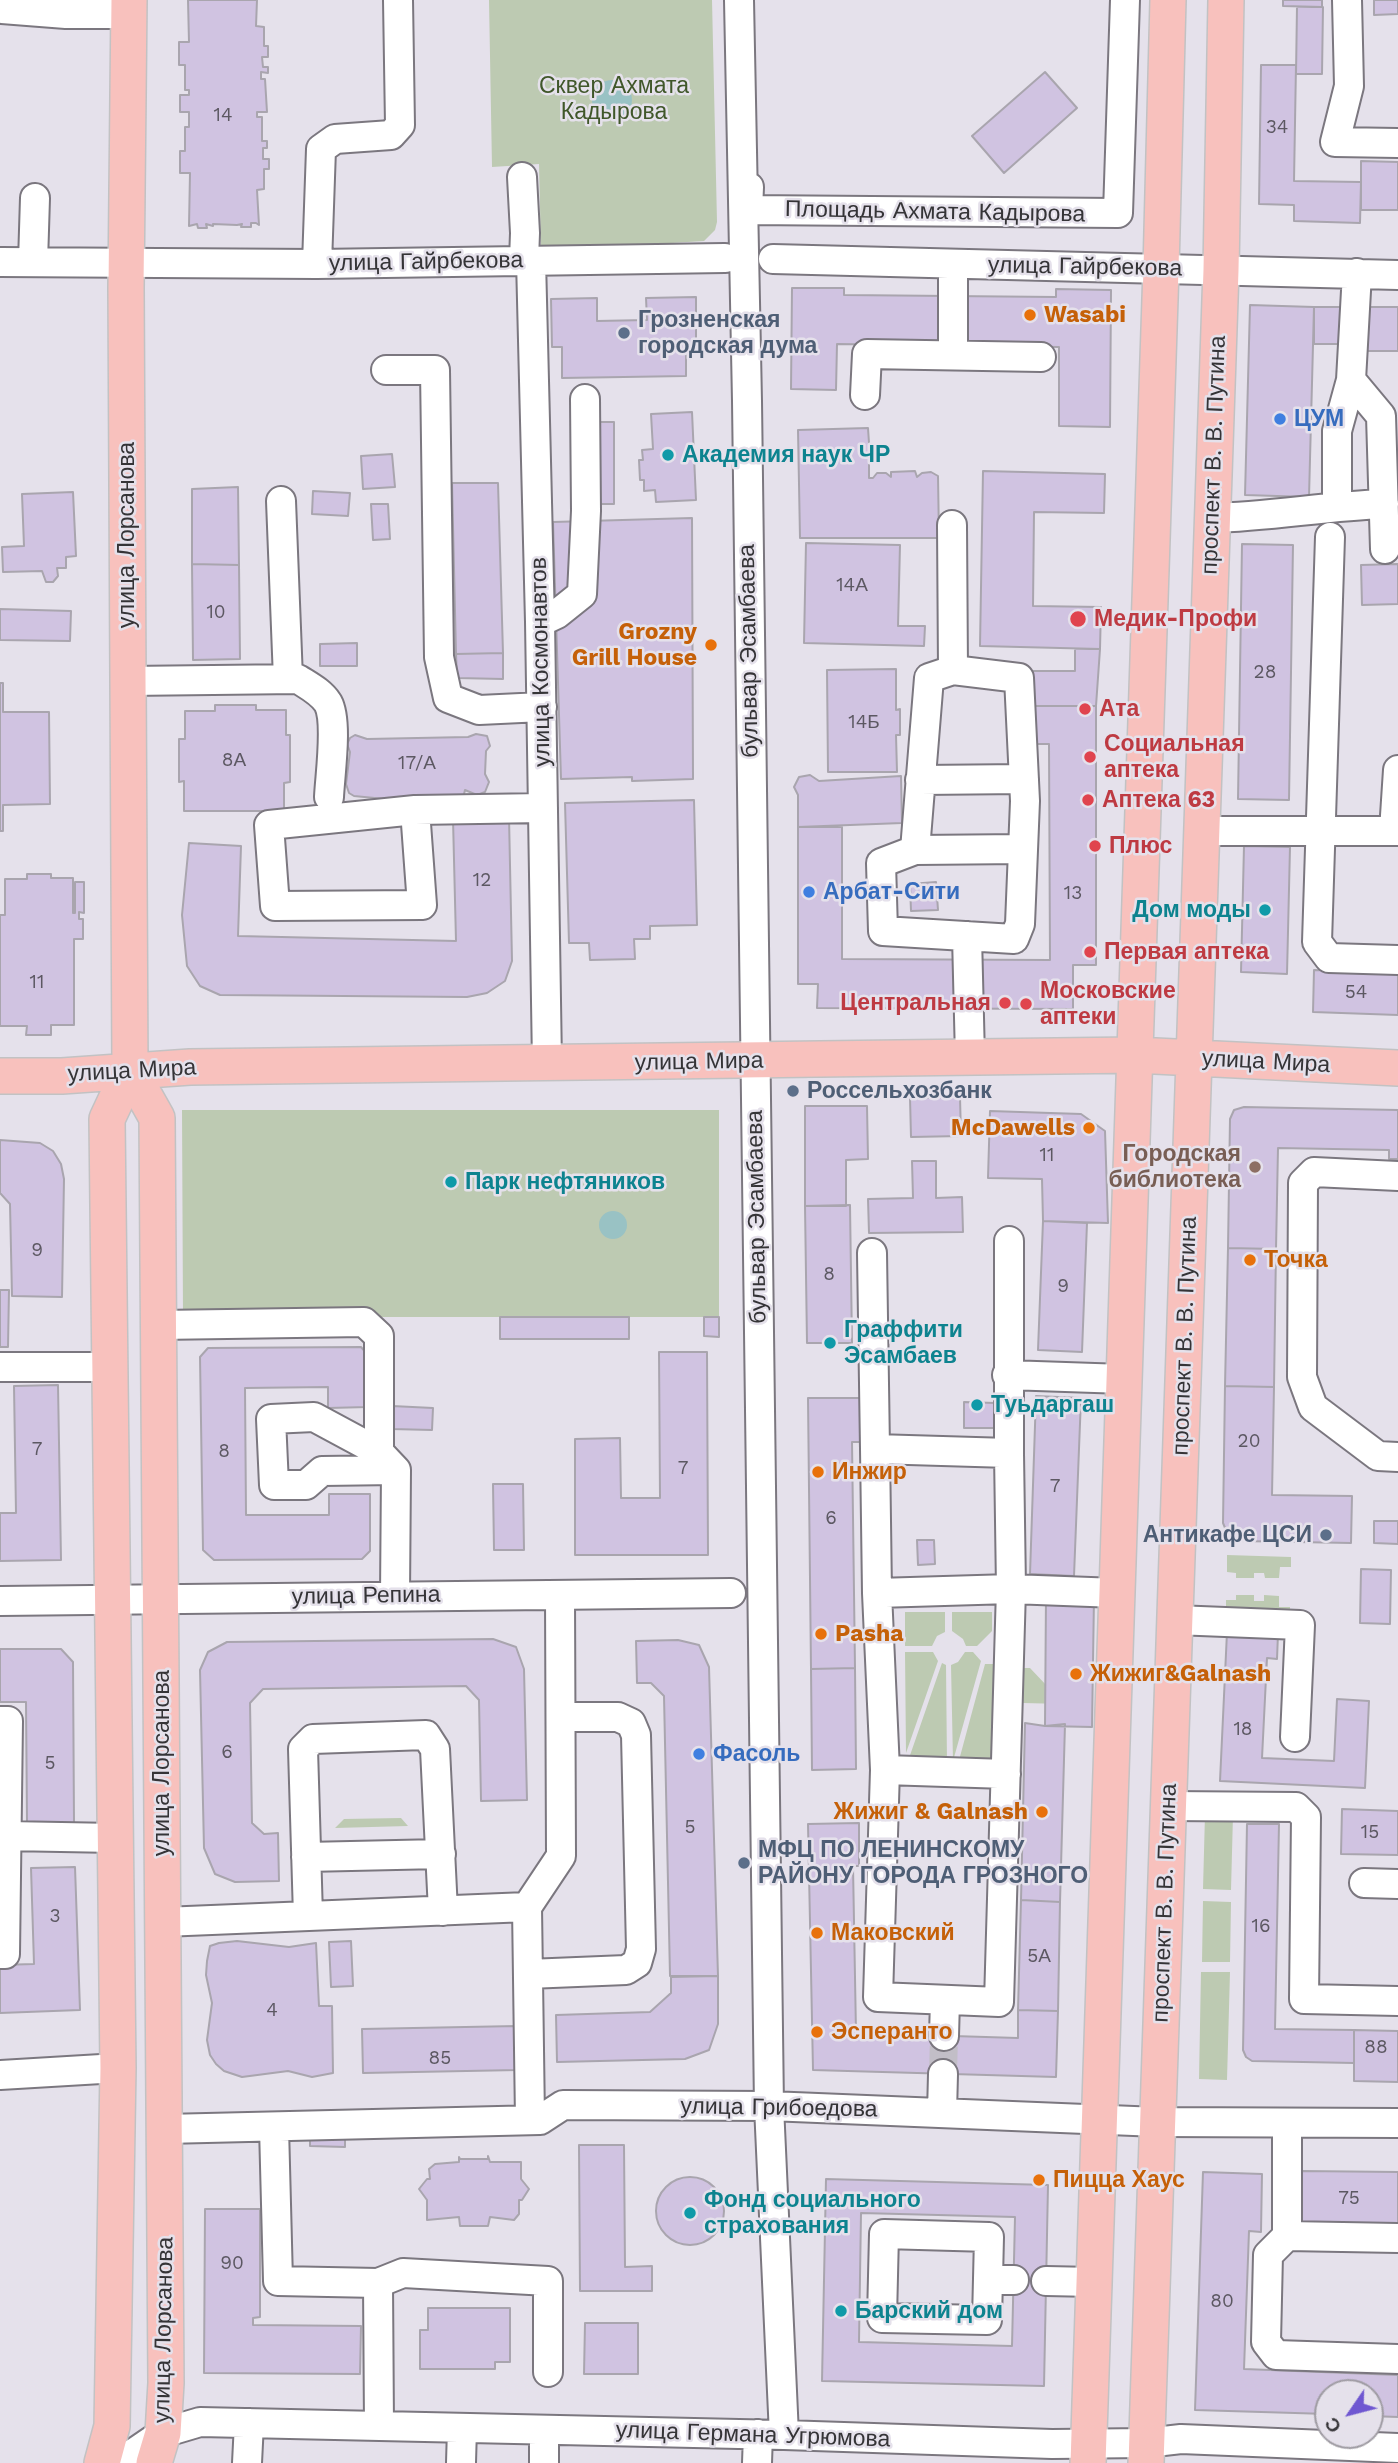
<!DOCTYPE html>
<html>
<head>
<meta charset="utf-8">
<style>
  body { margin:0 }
  #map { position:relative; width:1398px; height:2463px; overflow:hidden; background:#e5e1eb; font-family:"Work Sans",sans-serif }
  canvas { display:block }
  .north { position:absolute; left:1314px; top:2379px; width:70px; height:70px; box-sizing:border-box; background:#e5e1eb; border:2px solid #9f9ca3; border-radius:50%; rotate:235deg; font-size:19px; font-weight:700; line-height:28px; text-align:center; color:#353437 }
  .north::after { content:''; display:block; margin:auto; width:24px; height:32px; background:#6f57d1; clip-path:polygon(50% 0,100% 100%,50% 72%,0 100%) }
</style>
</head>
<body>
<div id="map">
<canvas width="1398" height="2463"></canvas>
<div class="north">С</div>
</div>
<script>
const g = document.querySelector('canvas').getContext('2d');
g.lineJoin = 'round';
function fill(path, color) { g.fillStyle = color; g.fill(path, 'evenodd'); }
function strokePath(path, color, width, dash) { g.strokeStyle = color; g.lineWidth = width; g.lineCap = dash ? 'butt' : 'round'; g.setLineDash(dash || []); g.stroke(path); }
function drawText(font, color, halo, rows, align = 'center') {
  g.font = font + ' "Work Sans",sans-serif'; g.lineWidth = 5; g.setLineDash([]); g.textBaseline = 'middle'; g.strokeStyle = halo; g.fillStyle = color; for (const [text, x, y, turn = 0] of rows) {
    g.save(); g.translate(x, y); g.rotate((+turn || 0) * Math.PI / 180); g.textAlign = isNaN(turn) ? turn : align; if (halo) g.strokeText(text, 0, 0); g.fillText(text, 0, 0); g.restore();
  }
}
fill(new Path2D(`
  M489,0H712L717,222L715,230L704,241L541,251L539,164L492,167Z
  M182,1110H719V1317H183Z
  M1227,1555L1291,1557V1567H1280L1279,1578H1265L1264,1573H1254V1578H1236V1573L1227,1572Z
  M1236,1595H1254V1601H1264V1595L1279,1596V1607H1290V1617L1226,1616V1600H1236Z
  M905,1612H945V1632L937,1636L932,1646H905Z
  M952,1612H992V1631L977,1646H966L963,1639L952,1631Z
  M905,1652H933L938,1661L906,1753Z
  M965,1652H973L981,1661L953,1761L951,1665L958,1662Z
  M942,1663L946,1665L947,1764H907Z
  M985,1664H993V1764H958Z
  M1023,1668H1030L1064,1704L1023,1703Z
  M1205,1814L1233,1815L1231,1890L1203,1889Z
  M401,1818L408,1826L335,1828L344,1819Z
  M1203,1901L1231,1902L1230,1962H1202Z
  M1201,1972H1230L1227,2080L1199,2079Z`), '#bdcab2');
fill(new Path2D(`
  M592 100a20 20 0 1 1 40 0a20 20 0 1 1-40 0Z
  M599 1225a14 14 0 1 1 28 0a14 14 0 1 1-28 0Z`), '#99c2c4');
const building = new Path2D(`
  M188,0H257L256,26L264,27V46H268V57H262L263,67H268V73L261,72V79H265L267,112H257V117H262V141H267V148H263V159H269V169H264V189L257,190L259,225L256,223H251V227H241L242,224L237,225L213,224V226L206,224L207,228H198L197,224L189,226L190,173H180V151H185V127H189V112H180V95H189V90H185V65H179V42H189Z
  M1283,0H1322V7L1283,6Z
  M1374,0H1398V14L1374,15Z
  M1297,7H1323L1322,74H1296Z
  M1261,65H1296L1294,181L1361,182L1360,223L1294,221V205L1259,204Z
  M1045,72L1077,108L1004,173L972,136Z
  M1361,161L1398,162V210H1361Z
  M792,288H844V295L1056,297V289L1111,290L1110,427L1059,426V347L837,344L836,390L791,389Z
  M696,297V345H686V376L562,378V347H552L551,299L597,298V321L647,320L646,298Z
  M1250,305L1314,307L1309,497L1245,495Z
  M1314,307H1398V351H1367V344H1314Z
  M692,412L696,500L656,502L655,490L644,491V480H640L639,460H643L642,450L653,449L651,414Z
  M594,422H614V504H595Z
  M868,428L869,443L873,447V453L869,457V478H873L877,473H886L891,477V472L915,471L917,477L922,473L931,472L938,476L939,538H800L798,430Z
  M392,454L395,487L363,489L361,456Z
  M983,471L1105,474L1104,513L1034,512L1033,606L1101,607L1100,649L980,646Z
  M452,483H498L503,653L456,654Z
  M238,487L239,565L192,564V489Z
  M313,491L350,493L348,516L312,514Z
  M73,492L76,556L66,557V568H57L58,576L53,582H46L42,571L3,572L2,547L24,546L22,494Z
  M371,504H388L390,539L373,540Z
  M692,518L693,779L632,781V777L561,779L553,522Z
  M806,543L900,545L898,626H925L924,646L804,643Z
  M1242,544L1293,545L1289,800L1238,799Z
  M192,564L239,565L240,659L193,660Z
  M1398,564V604L1362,605L1361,565Z
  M0,609L71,611L70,641L0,640Z
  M357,643V666H320V644Z
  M1075,649H1100L1096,706H1030V671H1075Z
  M503,653V679L457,678L456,654Z
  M896,669V710L900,709V735H896L897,772H828L827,670Z
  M0,683H3V712H49L50,804L3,805V831H0Z
  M215,705H256V710H286V735H290V782L284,783V811H184V781L179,782V739H185V711H215Z
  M1030,706H1096V965H1073V1009L817,1008L818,984H798V827H842V959L1050,960L1049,744H1030Z
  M476,734L487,736L490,746L486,751L485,774L489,782L485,792L477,795L465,790L463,798L436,804L354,796L349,793L346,784L350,752L347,744L350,738L355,735L367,739L468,737Z
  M810,775L819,781L901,776L902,823L798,827V795L794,787L799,777Z
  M694,800L697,925L650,926V939H634L635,959L590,960L589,943H569L565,803Z
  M509,817L512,961L505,981L487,993L467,997L220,995L200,986L187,966L182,915L189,843L241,846L238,936L456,941L453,819Z
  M1244,846L1290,847L1287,974L1241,972Z
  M27,874H51V878H73V913H75V882H84V913L79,912V919H83V939H74V1025H51V1035H26L27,1026H0V915H5V879H27Z
  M936,882L938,910L911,911L910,884Z
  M1314,970L1398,972V1015L1313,1012Z
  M960,1097L961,1136L911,1137L910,1098Z
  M805,1106H867L868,1159L846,1160V1206H805Z
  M1244,1107L1398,1110V1159H1389V1150L1278,1148L1276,1249L1228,1248L1230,1119L1234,1110Z
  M990,1111L1081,1114L1105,1131L1108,1223L1043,1221L1042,1179L988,1178Z
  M0,1140L40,1143L53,1151L61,1164L64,1179L62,1297L12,1296L10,1204L0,1193Z
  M912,1161H936V1198L962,1197L963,1232L869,1233L868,1199L913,1198Z
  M850,1205L852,1343H807L805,1206Z
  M1043,1221L1087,1223L1082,1352L1038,1350Z
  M1228,1248L1276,1249L1274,1387L1225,1386Z
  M0,1290H9L8,1347H0Z
  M500,1317H629V1339H500Z
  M704,1317H719V1337L704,1336Z
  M361,1347L368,1355V1407L328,1408V1387L245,1388L246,1515H329V1494H370V1551L362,1559L214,1560L203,1550L200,1357L208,1348Z
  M659,1352H707L708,1555H575V1439L620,1438L621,1498H660Z
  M58,1385L61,1560L0,1561V1513H16L14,1386Z
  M1225,1386L1274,1387L1272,1495L1352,1496L1351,1543L1240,1541L1228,1535L1223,1523Z
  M1036,1396L1081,1398L1074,1576L1030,1574Z
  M808,1398H863V1442H852L855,1668L811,1669Z
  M964,1402L995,1403V1428H964Z
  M392,1406L433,1408L432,1430L391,1429Z
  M493,1484H523L524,1550H494Z
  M1374,1521H1398V1544L1374,1543Z
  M917,1540H934L935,1564L918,1565Z
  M1361,1569L1391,1570L1390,1624L1360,1623Z
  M1046,1597H1094L1092,1727L1045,1726Z
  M1227,1632L1278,1634L1277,1659L1267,1658L1262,1758L1334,1761L1337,1699L1369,1701L1365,1788L1220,1781Z
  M493,1639L516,1647L524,1669L527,1800L481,1801L479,1700L466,1686L263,1689L250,1703L252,1823L264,1834L278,1833L279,1881L235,1882L215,1874L204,1848L200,1670L208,1652L227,1642Z
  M678,1640L699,1645L709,1667L718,1976H670L664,1696L651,1683H637L636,1641Z
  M0,1649H61L73,1662L74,1823H27L26,1702H0Z
  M855,1668L856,1769L812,1770L811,1669Z
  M1025,1723L1045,1726L1065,1724L1060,1902L1021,1900Z
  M1342,1809L1398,1811V1855L1341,1854Z
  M859,1823V1866H853L856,2033L1018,2038V2010L1058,2011L1056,2077L813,2070L808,1824Z
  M1247,1824H1279L1275,2029L1354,2030V2063L1252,2061L1246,2057L1243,2050Z
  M75,1867L80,2010L0,2013V1965L34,1964L31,1868Z
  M1021,1900L1060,1902L1058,2011L1018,2010Z
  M237,1941L289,1947L316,1943L319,2006H332L333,2073L312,2077L288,2071L242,2077L224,2071L216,2064L210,2055L207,2040L212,2003L206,1975L207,1961L210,1946L219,1943Z
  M351,1941L353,1986L331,1987L329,1942Z
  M718,1976V2024L709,2050L685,2059L557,2062L556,2015L650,2012L671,1993V1977Z
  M517,2026L518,2070L363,2073L362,2029Z
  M1354,2030L1398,2031V2082L1354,2081Z
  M310,2131H345V2147L310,2146Z
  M579,2145H624L625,2267L652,2266V2291H580Z
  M488,2156L490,2162H521V2179L529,2189L522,2200H519V2214L514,2220L490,2217L488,2226H460L459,2217L427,2220V2200L419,2189L427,2179H430L429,2169L435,2164L459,2162V2157L460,2159H488Z
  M1301,2171L1398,2172V2225L1300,2224Z
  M1203,2172L1262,2174L1261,2232L1249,2231L1244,2369L1398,2375V2417L1370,2416V2393H1328V2414L1195,2410Z
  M656 2211a34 34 0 1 1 68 0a34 34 0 1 1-68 0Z
  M826,2179L1048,2185L1044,2386L822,2381ZM861,2213L1015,2217L1012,2346L859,2342Z
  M205,2209H260V2317L253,2318V2325L361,2326L360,2374L204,2373Z
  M428,2308H510V2362H495V2369H420V2330H428Z
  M585,2323H638V2374H584Z`);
fill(building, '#d0c3e1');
strokePath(building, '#a9a5ae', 2);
strokePath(new Path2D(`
  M943,2074L944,2036`), '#c2bec7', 28, [28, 14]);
const minor = new Path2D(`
  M2,0V9L66,14H129
  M739,0L747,401L769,2106L784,2435
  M1347,0L1349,86L1335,142L1398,143
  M522,177L525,233L524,260
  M749,187L748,210L1118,213L1125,0
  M773,259L1398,275
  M531,260L540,622L547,1063
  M0,262L317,264L725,258
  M33,262L35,198
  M317,264L321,149L335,139L391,135L400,125L398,0
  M953,264V355
  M386,370H435L439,657L448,698L479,710L542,707
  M1351,380L1357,273
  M865,395L867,354L1041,357
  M281,501L288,679
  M1337,506V431L1351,380L1381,416L1385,549
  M1212,518C1269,517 1326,506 1384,504
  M952,525L953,670L929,678L915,850L881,863L883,931L1014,939L1020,924L1025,801L1019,678L953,670
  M1330,537L1317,942L1329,958L1398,960
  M540,622L557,614L582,594L586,511L585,399
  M128,681L298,679C309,686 321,692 328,703C338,721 330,775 329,797
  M920,780L1024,779
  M415,810L422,905L275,906L269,825L415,810L543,808
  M1202,831H1398
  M1394,831L1398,770
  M915,850L1023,849
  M967,936L970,1058
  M1398,1176L1314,1172L1303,1183L1302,1377L1313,1407L1378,1456L1398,1457
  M1009,1241V1453
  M872,1253L875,1449
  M159,1325L364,1322L379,1336V1452L396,1470L395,1596
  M0,1367H110
  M1007,1375L1124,1379
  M379,1452L314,1417L271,1419L274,1485H306L322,1471L396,1470
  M877,1593L1011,1589L1009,1453L875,1449L877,1593L885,1770
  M0,1601L731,1593
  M1175,1620L1300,1625L1295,1737
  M0,1721H8L5,1954H0
  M1006,1774L885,1770L878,1997L999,2002L1011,1589L1117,1593
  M1169,1806L1296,1807L1306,1817L1304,1999L1398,2001
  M7,1836L115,1838
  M306,1857L441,1854
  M1364,1883L1398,1884
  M527,1907L561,1856L560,1595
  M308,1916L303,1749L313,1739L426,1735L435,1749L443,1911
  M163,1922L527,1907L530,2120
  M528,1974L626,1970L637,1963L641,1949L636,1735L631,1723L618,1717H561
  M944,2036L945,2000
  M0,2075L118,2068
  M942,2113L943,2074
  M1287,2123V2236L1268,2255L1266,2342L1276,2355L1398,2359
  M274,2127L278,2281L378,2283L379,2426
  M165,2129L540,2120L563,2105L769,2106L1158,2122L1398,2123
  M884,2234L989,2237L987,2320L882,2318Z
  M1287,2236L1398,2238
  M988,2280H1014
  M1046,2281L1094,2282
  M378,2283L403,2273L548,2281V2372
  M119,2463L163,2433L200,2422L784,2435L1052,2444L1146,2443L1181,2439L1398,2448
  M247,2463L249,2423
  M461,2463L462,2428
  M544,2463V2430
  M757,2463L758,2434`);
const major = new Path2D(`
  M130,1070L157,1118L166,2383L163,2433L154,2463
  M0,1076H62L190,1067L1135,1055L1398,1068
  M102,2463L112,2426L118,2068L107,1119L130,1070L126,288L129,0
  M1088,2463L1161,269L1168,0
  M1146,2463L1221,270L1226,0`);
strokePath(minor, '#7b777f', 32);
strokePath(major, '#c2c2c3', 38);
strokePath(minor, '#fff', 28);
strokePath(major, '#f8c1bd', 35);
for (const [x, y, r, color] of [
  [1030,315,7,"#e8710a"],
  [624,333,7,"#5c6f8a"],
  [1280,419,7,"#3f7fe0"],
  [668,455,7,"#0f9aa8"],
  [1078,619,9,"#e0444e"],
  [711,645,7,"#e8710a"],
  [1085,709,7,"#e0444e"],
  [1090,757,7,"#e0444e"],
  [1088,800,7,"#e0444e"],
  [1095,846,7,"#e0444e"],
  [809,892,7,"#3f7fe0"],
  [1265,910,7,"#0f9aa8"],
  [1090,952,7,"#e0444e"],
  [1005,1003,7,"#e0444e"],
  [1026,1004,7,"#e0444e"],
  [793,1091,7,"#5c6f8a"],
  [1089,1128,7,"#e8710a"],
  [1255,1167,7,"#8d6e63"],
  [451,1182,7,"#0f9aa8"],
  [1250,1260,7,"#e8710a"],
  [830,1343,7,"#0f9aa8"],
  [977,1405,7,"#0f9aa8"],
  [818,1472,7,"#e8710a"],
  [1326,1535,7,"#5c6f8a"],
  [821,1634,7,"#e8710a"],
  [1076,1674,7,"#e8710a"],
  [699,1754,7,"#3f7fe0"],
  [1042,1812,7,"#e8710a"],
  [744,1863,7,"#5c6f8a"],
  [817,1933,7,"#e8710a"],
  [817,2032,7,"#e8710a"],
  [1039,2180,7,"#e8710a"],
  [690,2213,7,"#0f9aa8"],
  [841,2311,7,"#0f9aa8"]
]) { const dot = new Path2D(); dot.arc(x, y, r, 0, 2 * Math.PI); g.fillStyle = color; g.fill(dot); strokePath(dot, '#e5e1eb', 2.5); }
drawText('19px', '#5c5862', null, [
  ["14",223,115],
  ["34",1277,127],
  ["14А",852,585],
  ["10",216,612],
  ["28",1265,672],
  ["14Б",864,722],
  ["8А",234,760],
  ["17/А",417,763],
  ["12",482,880],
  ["13",1073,893],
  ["11",37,982],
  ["54",1356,992],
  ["11",1047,1155],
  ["9",37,1250],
  ["8",829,1274],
  ["9",1063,1286],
  ["20",1249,1441],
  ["7",37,1449],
  ["8",224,1451],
  ["7",683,1468],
  ["7",1055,1486],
  ["6",831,1518],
  ["18",1243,1729],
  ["6",227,1752],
  ["5",50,1763],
  ["5",690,1827],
  ["15",1370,1832],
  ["3",55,1916],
  ["16",1261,1926],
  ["5А",1039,1956],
  ["4",272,2010],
  ["88",1376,2047],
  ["85",440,2058],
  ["75",1349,2198],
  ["90",232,2263],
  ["80",1222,2301]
]);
drawText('23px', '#40572a', '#e5e1eb', [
  ["Сквер Ахмата",614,86],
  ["Кадырова",614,112]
]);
drawText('23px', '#353437', '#e5e1eb', [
  ["Площадь Ахмата Кадырова",935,212,1],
  ["улица Гайрбекова",426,262,-1],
  ["улица Гайрбекова",1085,267,1],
  ["проспект В. В. Путина",1214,455,-88],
  ["улица Лорсанова",127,535,-90],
  ["бульвар Эсамбаева",749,651,-91],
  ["улица Космонавтов",541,662,-91],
  ["улица Мира",699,1062,-1],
  ["улица Мира",1266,1062,3],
  ["улица Мира",132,1071,-3],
  ["бульвар Эсамбаева",757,1217,-91],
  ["проспект В. В. Путина",1185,1336,-88],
  ["улица Репина",366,1596,-1],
  ["улица Лорсанова",162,1763,-90],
  ["проспект В. В. Путина",1165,1903,-88],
  ["улица Грибоедова",779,2108,1],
  ["улица Лорсанова",164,2330,-89],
  ["улица Германа Угрюмова",753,2435,2]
]);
drawText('bold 23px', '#c56008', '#e5e1eb', [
  ["Wasabi",1044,315],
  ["Grozny",697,632,"right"],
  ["Grill House",697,658,"right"],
  ["McDawells",1075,1128,"right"],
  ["Точка",1264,1260],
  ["Инжир",832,1472],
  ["Pasha",835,1634],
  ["Жижиг&Galnash",1090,1674],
  ["Жижиг & Galnash",1028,1812,"right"],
  ["Маковский",831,1933],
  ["Эсперанто",831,2032],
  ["Пицца Хаус",1053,2180]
], 'left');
drawText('bold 23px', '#4e5e75', '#e5e1eb', [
  ["Грозненская",638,320],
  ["городская дума",638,346],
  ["Россельхозбанк",807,1091],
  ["Антикафе ЦСИ",1312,1535,"right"],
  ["МФЦ ПО ЛЕНИНСКОМУ",758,1850],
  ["РАЙОНУ ГОРОДА ГРОЗНОГО",758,1876]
], 'left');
drawText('bold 23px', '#366cbe', '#e5e1eb', [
  ["ЦУМ",1294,419],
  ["Арбат-Сити",823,892],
  ["Фасоль",713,1754]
], 'left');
drawText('bold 23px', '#0d838f', '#e5e1eb', [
  ["Академия наук ЧР",682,455],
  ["Дом моды",1251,910,"right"],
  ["Парк нефтяников",465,1182],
  ["Граффити",844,1330],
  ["Эсамбаев",844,1356],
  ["Туьдаргаш",991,1405],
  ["Фонд социального",704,2200],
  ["страхования",704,2226],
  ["Барский дом",855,2311]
], 'left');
drawText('bold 23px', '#be3a42', '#e5e1eb', [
  ["Медик-Профи",1094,619],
  ["Ата",1099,709],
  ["Социальная",1104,744],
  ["аптека",1104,770],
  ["Аптека 63",1102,800],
  ["Плюс",1109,846],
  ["Первая аптека",1104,952],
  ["Московские",1040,991],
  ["аптеки",1040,1017],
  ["Центральная",991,1003,"right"]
], 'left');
drawText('bold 23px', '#785e54', '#e5e1eb', [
  ["Городская",1241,1154],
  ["библиотека",1241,1180]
], 'right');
</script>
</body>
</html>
